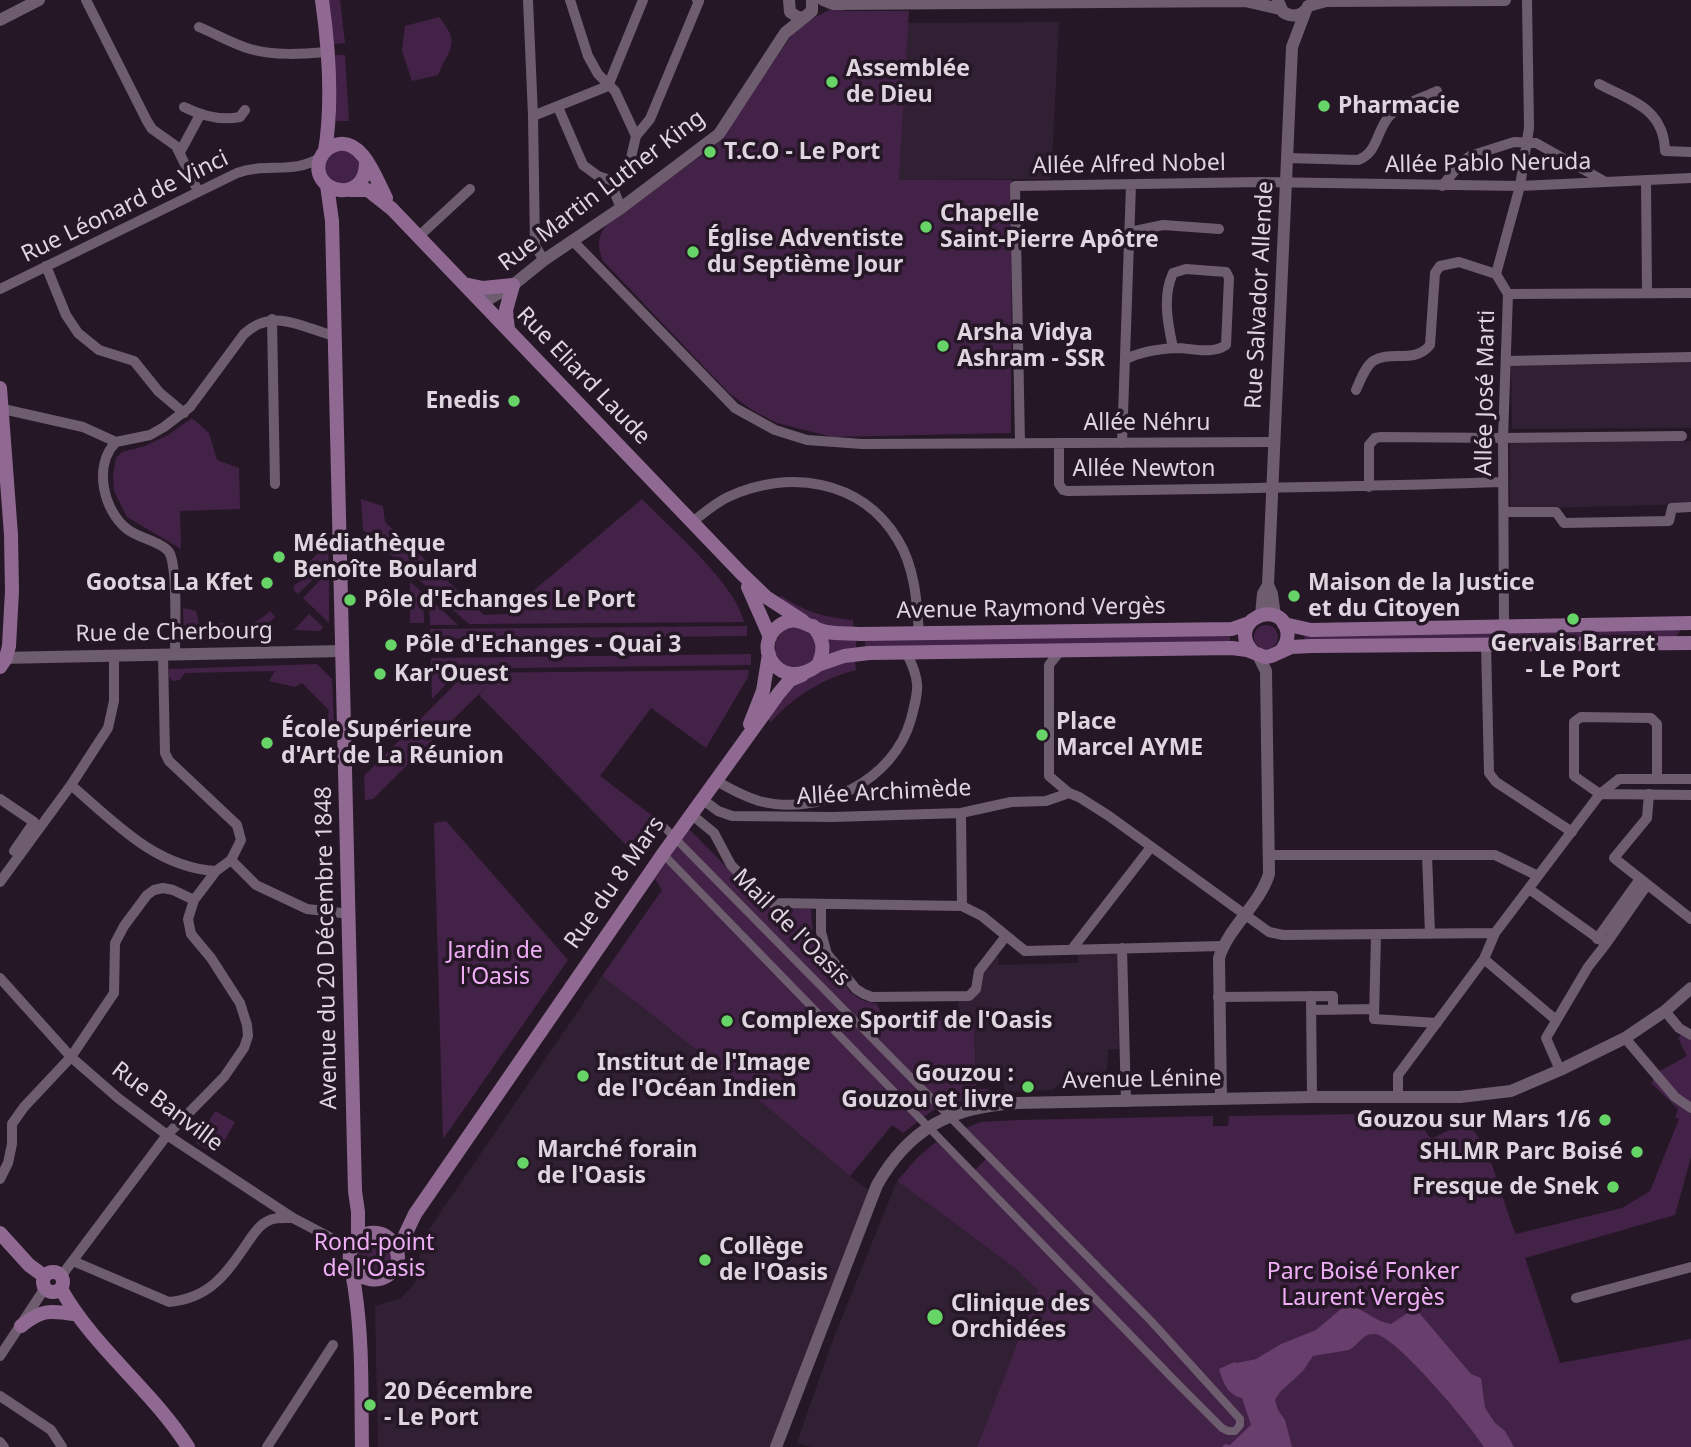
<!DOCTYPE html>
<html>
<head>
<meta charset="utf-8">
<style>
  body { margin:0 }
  canvas { display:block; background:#251726 }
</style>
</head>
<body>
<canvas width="1691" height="1447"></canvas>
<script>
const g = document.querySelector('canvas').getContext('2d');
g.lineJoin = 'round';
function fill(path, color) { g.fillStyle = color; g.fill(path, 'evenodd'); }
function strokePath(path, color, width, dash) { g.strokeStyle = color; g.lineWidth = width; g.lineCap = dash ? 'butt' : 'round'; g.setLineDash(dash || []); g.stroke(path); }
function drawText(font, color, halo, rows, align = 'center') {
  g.font = font + ' "Noto Sans",sans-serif'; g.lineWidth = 7; g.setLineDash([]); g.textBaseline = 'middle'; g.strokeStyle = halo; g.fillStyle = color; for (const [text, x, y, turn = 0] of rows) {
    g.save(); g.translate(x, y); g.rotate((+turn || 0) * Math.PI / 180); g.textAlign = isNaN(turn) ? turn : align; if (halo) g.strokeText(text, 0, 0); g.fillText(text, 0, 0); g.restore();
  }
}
fill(new Path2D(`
  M1059,22L1051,179L899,180L908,23Z
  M1691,360V428L1512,429L1511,361Z
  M1691,441V504L1510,509V443Z
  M1078,954H1117L1119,1049H1108L1107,1070L1104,1073H1072L1053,1090L1005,1092L1003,1078L980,1079L976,1076L974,1022H958V1001L972,1000L982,988L981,974L993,958L998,957L999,965L1078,963Z
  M602,976L720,1068L850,1176L869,1190L771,1447H378L375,1306L401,1298L415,1283L420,1264L419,1244Z
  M897,1181L1015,1268L1039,1290L977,1447H811L797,1443L831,1345Z`), '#312033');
fill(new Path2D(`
  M328,0H340L345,43L334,44Z
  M844,8V11H909L899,180H1012L1011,433L832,437L777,423L752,410L729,393L603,261C597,246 597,234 609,223L717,144L799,25L829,10Z
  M439,17C461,44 450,47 438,75L412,81L402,51L405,26Z
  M333,55H345L349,121H336Z
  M357,148L362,181L331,188L321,157L325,151Z
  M192,418L209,433L217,460L239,468L240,509L180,511L181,549L127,517L114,491L113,475L116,458L122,452L145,446L168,435Z
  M361,499L383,506L385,522L484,615L506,614L642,499C671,529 735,583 744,622L469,624L363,530Z
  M318,548H328L329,564L298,594L293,589L295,584L301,581L309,562L317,554Z
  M329,571V623L303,598Z
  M410,582L423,593L424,623H410Z
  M781,596C804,611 825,618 853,620V628L829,627L797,613L778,599Z
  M429,598L458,625H430Z
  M183,608L196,611L199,624L213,625L215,639L184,640Z
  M270,611L275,617L253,638L219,639V623C242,624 253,628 270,611Z
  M309,614L323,627L320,631L294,630Z
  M1254 637a12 12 0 1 1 24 0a12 12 0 1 1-24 0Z
  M747,626V636L430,639V629Z
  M775 648a21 21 0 1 1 42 0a21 21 0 1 1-42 0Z
  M1680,630L1676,638L1502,641L1500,632Z
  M1494,631L1496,641L1304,643L1305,633Z
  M1230,634V644L865,649V639Z
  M827,637L856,640V649L828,658Z
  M751,654V665L431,669V658Z
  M855,661L856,670C823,678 793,697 771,722L766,718L788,688L831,664Z
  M317,664L332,679L334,726L327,723L329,710L302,683L295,687L269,681L275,671L185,673L180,680L173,681L169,677V669Z
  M749,670L748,677L706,748L651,708L600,776L654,817L628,847L479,695L488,685L373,799L365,800L364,776L466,673Z
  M431,672H458L432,699Z
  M446,821L568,960L443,1139L434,823Z
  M689,829L767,908L811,909L813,934L822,955L851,993L862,1000L877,1004L883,1017L958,1015V1022H974L976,1089H988L989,1092L933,1110L903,1133L892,1125L850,1176L720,1068L602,976L662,890L655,879Z
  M1681,1035L1691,1039V1157L1675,1215L1525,1258L1560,1363L1691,1339V1447H977L1038,1290L1015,1268L897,1181L918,1157L937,1141L970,1175L991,1154L966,1128L981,1122L1018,1120L1213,1116V1126H1228L1229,1116L1367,1114V1118L1414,1116L1431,1139L1466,1122C1493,1147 1501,1201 1516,1234L1622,1208L1650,1191L1679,1119L1675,1117L1678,1109L1651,1083L1660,1071L1687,1056L1678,1038Z
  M215,1111L235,1122L216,1155L196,1143Z
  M386,1236L397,1263L368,1280L350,1256L354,1242Z`), '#432247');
fill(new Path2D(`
  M1349,1306C1364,1308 1375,1322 1391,1324L1415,1308L1471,1374L1481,1378L1485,1408L1495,1423L1505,1431L1514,1447H1484C1471,1426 1396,1336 1375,1334C1362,1333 1359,1345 1349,1350L1313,1356L1303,1371L1280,1392L1275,1400L1278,1410L1285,1420L1292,1447H1222L1225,1444L1230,1445L1251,1425L1242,1398C1227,1395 1223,1382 1219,1369L1234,1362L1237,1363L1256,1359L1281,1344L1316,1330L1341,1309Z`), '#683e6c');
strokePath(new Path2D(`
  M663,854L1179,1385L1222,1428L1228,1431H1235L1240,1425V1419L1151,1321L664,827`), '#6d5d6e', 8);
strokePath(new Path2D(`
  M86,0L147,121L152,129L176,146L198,191
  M528,0L533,116L535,246L544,260
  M570,0L588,56L598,74L615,91L636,136L630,162L616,182L614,191L621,208
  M199,27C216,34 233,44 250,49C275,56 302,54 328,52
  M1599,84C1631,101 1664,108 1665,151L1691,152
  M184,107C202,116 220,121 240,117L245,110
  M558,107L583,165L598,176L616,182
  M533,116L608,86L643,0
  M636,136L650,119L699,1L697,0
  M180,152L200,115
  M1287,158L1358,160C1377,153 1376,134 1387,119C1397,105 1422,98 1437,91
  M1646,180L1647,293
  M1442,186L1462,162L1470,156L1514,142L1536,143L1604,181
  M1130,232L1163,225L1219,229
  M418,237L470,189
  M572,240L735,408L775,430L807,440L862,444L1274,442
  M46,266L66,315L78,333L99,350L134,361L159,392L184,413
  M0,289L237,173C266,162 294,175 321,157
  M1508,294L1691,293
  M272,319L275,484
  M1126,359C1140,352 1159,349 1176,348C1191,348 1212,355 1226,345L1229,278L1226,272L1186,269L1173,273C1162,297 1168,324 1173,348
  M1507,361L1691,357
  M1356,390C1360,381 1365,367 1373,361C1391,350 1415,364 1430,345L1435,273L1440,266L1459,262L1496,274
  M3,409L83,427L116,442L150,435L164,427L190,407L244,334C273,307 301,327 334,336
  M116,442C93,465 103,510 127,529C138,538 162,542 169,552C178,566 175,634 175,654
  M1020,443L1015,186L1262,182L1520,186L1691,178
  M1059,443V484L1063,490L1067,491C1212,489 1358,487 1503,482
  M1122,443L1131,185
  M1369,487V445L1375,438L1381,437L1503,438L1682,436
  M1505,512H1556L1564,523L1669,521L1672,508L1691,507
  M692,522C703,514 715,503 728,497C788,469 862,479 898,540C915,568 917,602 919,634
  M1504,626L1503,438L1508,294L1496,274L1520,186L1529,128L1527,0
  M1486,644L1489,773L1496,782L1572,832
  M1061,650L1049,665V776L1069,793
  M715,780C730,789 743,796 759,801C820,817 894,781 911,719C919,689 921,681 906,652
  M71,785C114,822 156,868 216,871
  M1600,794L1574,776V722L1581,717L1651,718L1657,724V779
  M1600,794L1691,795
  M1649,794L1647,818L1614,858L1691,919
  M0,799L34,822L14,851
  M702,799L718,811L732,816L833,817L961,813L1011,802L1046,801L1069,793L1079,797L1109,816L1269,932L1283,935L1495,933L1600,794L1619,779H1691
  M961,813L962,906
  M691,814L714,833L731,865L761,896L772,903L962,906L982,916L1025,951L1222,946
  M1269,855H1495L1538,876
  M1427,855L1430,934
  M231,860L256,885L307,909L350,914
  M0,882L71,785L108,728L114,701V656
  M1529,889L1606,944L1588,967L1546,1038L1560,1070
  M821,904V932L827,954L856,989L864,994L872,997L969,996L976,989L979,971L1006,936
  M1376,935L1374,1019L1437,1023
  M1597,939L1640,879
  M1606,944L1647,885
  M1122,948L1126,1102
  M1072,949L1151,847
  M1484,959L1556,1020
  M0,978L71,1057L118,1098L167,1135L293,1218L333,1239L354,1242
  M1311,996L1312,1097
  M1218,997L1333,996V1010
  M1311,1010L1374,1009
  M1665,1011L1679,1028L1691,1035
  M1625,1038L1675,1097L1691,1108
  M1398,1097V1075L1484,959L1495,933
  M0,1179L8,1163L12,1144V1124L24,1107L71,1057L114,993L115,943L124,926L147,895L154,890L163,888L173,890L194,900
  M73,1261L169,1302C210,1298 226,1274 248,1242C253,1235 258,1226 266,1222C274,1217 283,1218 293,1218
  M62,1275L167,1135L224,1077L244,1048L248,1036L247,1025L240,1003L211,958L191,934L188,919L194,900L216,871L231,860L241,840L237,825L169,761L165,753L163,655
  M1576,1298L1691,1267
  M0,1356L45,1288
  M0,1396L51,1430L62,1447
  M0,1442L4,1447
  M267,1447L333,1345`), '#6d5d6e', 10);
strokePath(new Path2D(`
  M789,0L790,12L799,18L804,17
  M823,0L833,4L1245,1L1280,9
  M1278,1L1283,12C1293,18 1302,16 1308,7
  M1308,6L1326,1L1505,0
  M0,20L39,0
  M482,303L513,285L544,260L621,208L719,134L785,33L812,11V0
  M1261,615L1263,594L1268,585
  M1275,616L1272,594L1268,585L1292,47L1306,10
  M0,658L343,651
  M1221,1099L1219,958C1229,926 1259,906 1269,874L1266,671L1258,655
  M776,1447L877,1185C910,1127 952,1107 1017,1103L1312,1097H1460L1511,1091L1560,1070L1625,1038L1665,1011L1691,988`), '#6d5d6e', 12);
strokePath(new Path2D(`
  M322,0C329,49 333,102 325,151
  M366,162C366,207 308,192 320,159C323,152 328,147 335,145C362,136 376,179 386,198
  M327,185L332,221L355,1191L358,1212V1238
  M350,190H368L392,209L741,573L766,597L803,621
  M464,284L483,288L513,285L506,310L508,330
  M0,388L11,535L12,591L9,646L6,658L0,667
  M748,587L770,637
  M1284,624L1311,630L1691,623
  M813,626C824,639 825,650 818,665C781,694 749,646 780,625C798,613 810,629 827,632C838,634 850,633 861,634L1232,629L1249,623
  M1253,652C1225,622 1279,597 1287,630C1289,639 1286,645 1281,651
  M818,665L844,656L869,653L1232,648L1247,650L1265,657L1271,656L1291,647L1311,646L1691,643
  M750,724L763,691L769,654
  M0,1233L29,1265L44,1276
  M397,1252L415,1214L663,854L779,693L790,680L802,675
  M352,1268C373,1294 410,1271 394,1244C390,1238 384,1234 377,1233C366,1231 355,1238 351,1248C347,1260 354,1278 355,1290C363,1342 361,1395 362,1447
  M43 1282a10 10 0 1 1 20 0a10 10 0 1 1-20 0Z
  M61,1289C94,1348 152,1390 188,1447
  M21,1326C41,1310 49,1310 74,1314`), '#8f6992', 14);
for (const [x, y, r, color] of [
  [832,82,7,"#66d466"],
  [1324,106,7,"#66d466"],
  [710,152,7,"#66d466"],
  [926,227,7,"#66d466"],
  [693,252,7,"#66d466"],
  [943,346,7,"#66d466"],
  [514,401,7,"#66d466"],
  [279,557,7,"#66d466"],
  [267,583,7,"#66d466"],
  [1294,596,7,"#66d466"],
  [350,600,7,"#66d466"],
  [1573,619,7,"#66d466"],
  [391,645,7,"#66d466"],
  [380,674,7,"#66d466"],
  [1042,735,7,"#66d466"],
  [267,743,7,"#66d466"],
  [727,1021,7,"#66d466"],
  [583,1076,7,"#66d466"],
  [1028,1087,7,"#66d466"],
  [1605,1120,7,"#66d466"],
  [1637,1152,7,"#66d466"],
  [523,1163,7,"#66d466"],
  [1613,1187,7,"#66d466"],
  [705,1260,7,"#66d466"],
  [935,1317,9,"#66d466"],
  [370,1405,7,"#66d466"]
]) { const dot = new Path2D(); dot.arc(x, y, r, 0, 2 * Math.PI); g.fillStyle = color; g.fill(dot); strokePath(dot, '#251726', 2.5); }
drawText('bold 23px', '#ded5df', '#251726', [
  ["Assemblée",846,69],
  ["de Dieu",846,95],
  ["Pharmacie",1338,106],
  ["T.C.O - Le Port",724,152],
  ["Chapelle",940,214],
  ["Saint-Pierre Apôtre",940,240],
  ["Église Adventiste",707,239],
  ["du Septième Jour",707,265],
  ["Arsha Vidya",957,333],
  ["Ashram - SSR",957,359],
  ["Enedis",500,401,"right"],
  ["Médiathèque",293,544],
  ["Benoîte Boulard",293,570],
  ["Gootsa La Kfet",253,583,"right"],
  ["Maison de la Justice",1308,583],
  ["et du Citoyen",1308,609],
  ["Pôle d'Echanges Le Port",364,600],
  ["Gervais Barret",1573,644,"center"],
  ["- Le Port",1573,670,"center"],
  ["Pôle d'Echanges - Quai 3",405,645],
  ["Kar'Ouest",394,674],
  ["Place",1056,722],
  ["Marcel AYME",1056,748],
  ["École Supérieure",281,730],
  ["d'Art de La Réunion",281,756],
  ["Complexe Sportif de l'Oasis",741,1021],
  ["Institut de l'Image",597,1063],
  ["de l'Océan Indien",597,1089],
  ["Gouzou :",1014,1074,"right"],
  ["Gouzou et livre",1014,1100,"right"],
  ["Gouzou sur Mars 1/6",1591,1120,"right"],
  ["Marché forain",537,1150],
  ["de l'Oasis",537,1176],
  ["SHLMR Parc Boisé",1623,1152,"right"],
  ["Fresque de Snek",1599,1187,"right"],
  ["Collège",719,1247],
  ["de l'Oasis",719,1273],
  ["Clinique des",951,1304],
  ["Orchidées",951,1330],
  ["20 Décembre",384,1392],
  ["- Le Port",384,1418]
], 'left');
drawText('23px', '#ded5df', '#251726', [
  ["Allée Pablo Neruda",1488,164,-1],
  ["Allée Alfred Nobel",1129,165,-1],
  ["Rue Martin Luther King",602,191,-37],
  ["Rue Léonard de Vinci",125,207,-26],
  ["Rue Salvador Allende",1260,295,-87],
  ["Rue Eliard Laude",583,376,46],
  ["Allée José Marti",1486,393,-89],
  ["Allée Néhru",1147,423],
  ["Allée Newton",1144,469],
  ["Avenue Raymond Vergès",1031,609,-1],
  ["Rue de Cherbourg",174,633,-1],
  ["Allée Archimède",884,793,-3],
  ["Rue du 8 Mars",615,883,-55],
  ["Mail de l'Oasis",791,928,45],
  ["Avenue du 20 Décembre 1848",327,948,-91],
  ["Avenue Lénine",1142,1080,-1],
  ["Rue Banville",167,1107,37]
]);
drawText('23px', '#efaef6', '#251726', [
  ["Jardin de",495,951],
  ["l'Oasis",495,977],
  ["Rond-point",374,1243],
  ["de l'Oasis",374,1269],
  ["Parc Boisé Fonker",1363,1272],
  ["Laurent Vergès",1363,1298]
]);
</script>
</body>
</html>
